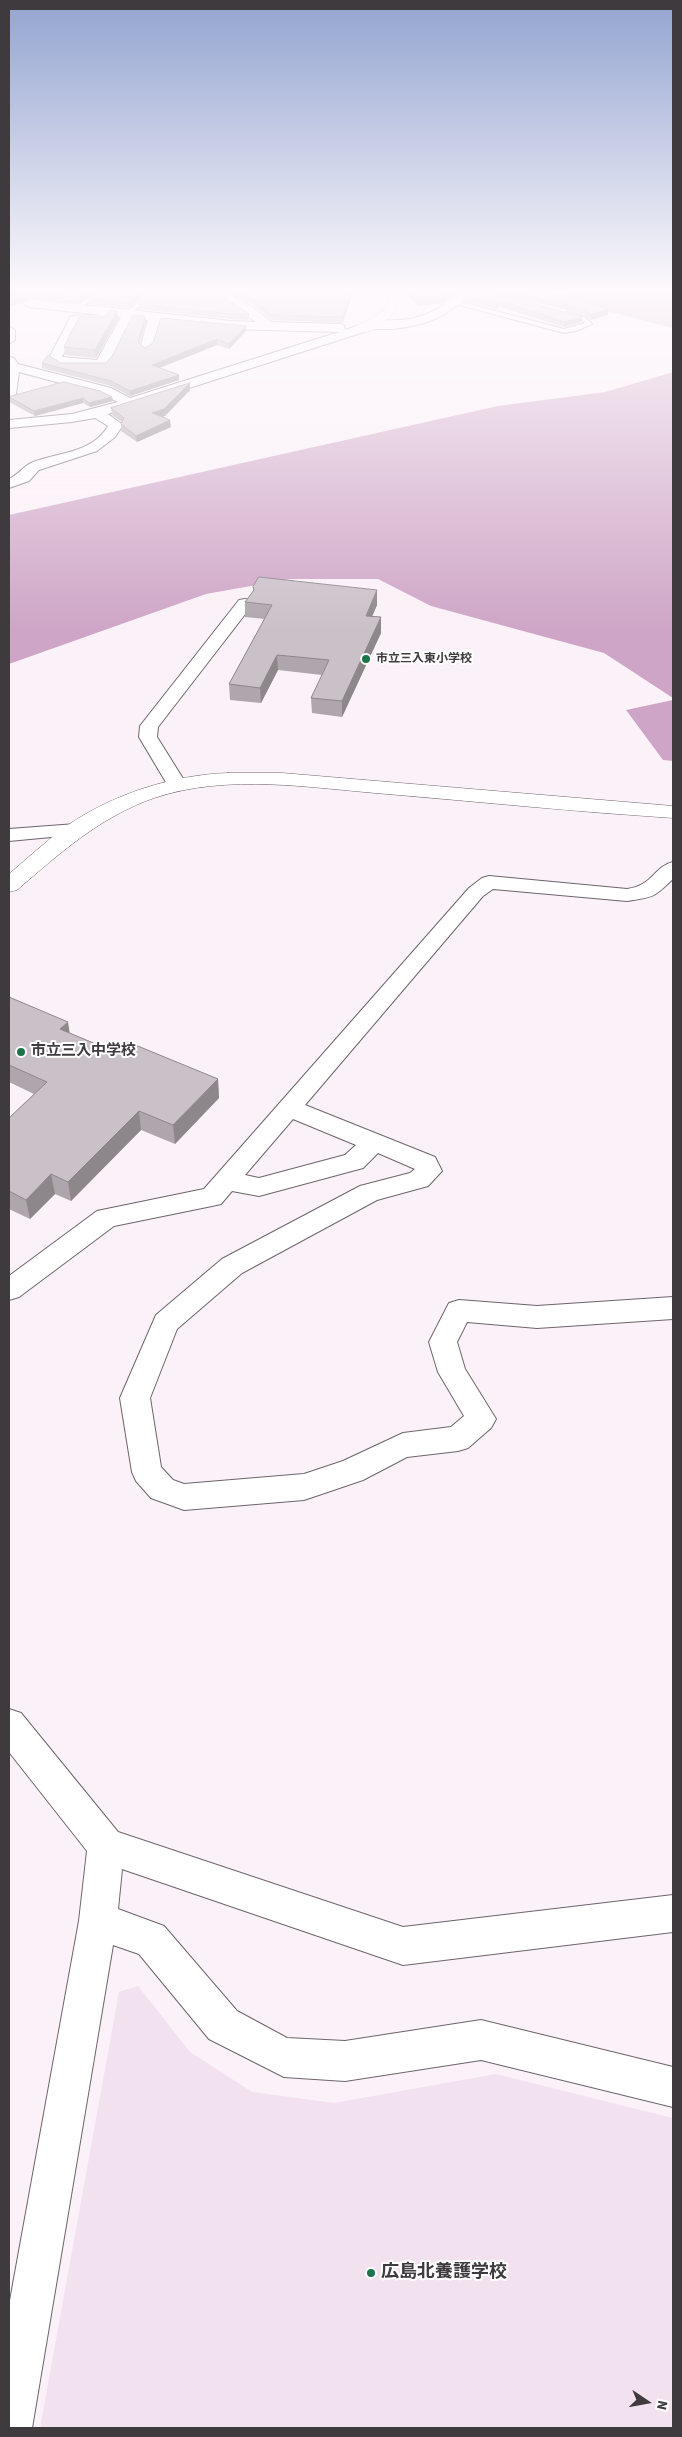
<!DOCTYPE html>
<html>
<head>
<meta charset="utf-8">
<style>
  body { margin:0 }
  #map { position:relative; width:682px; height:2437px; overflow:hidden; background:#fbf1f8; font-family:"Source Sans 3",sans-serif }
  canvas { display:block }
  .frame { position:absolute; inset:0; border:10px solid #3e3a3d; pointer-events:none }
  .north { position:absolute; left:622px; top:2377px; width:50px; height:50px; -webkit-text-stroke:4px #fff; paint-order:stroke; rotate:102deg; font-size:14px; font-weight:700; line-height:20px; text-align:center; color:#3e3a3d }
  .north::after { content:''; display:block; margin:auto; width:18px; height:22px; background:#3e3a3d; clip-path:polygon(50% 0,100% 100%,50% 72%,0 100%) }
</style>
</head>
<body>
<div id="map">
<canvas width="682" height="2437"></canvas>
<div class="frame"></div>
<div class="north">N</div>
</div>
<script>
const g = document.querySelector('canvas').getContext('2d');
g.lineJoin = 'round';
function fill(path, color) { g.fillStyle = color; g.fill(path, 'evenodd'); }
function strokePath(path, color, width, dash) { g.strokeStyle = color; g.lineWidth = width; g.lineCap = dash ? 'butt' : 'round'; g.setLineDash(dash || []); g.stroke(path); }
function drawText(font, color, halo, rows, align = 'center') {
  g.font = font + ' "Source Sans 3","Noto Sans JP",sans-serif'; g.lineWidth = 4; g.setLineDash([]); g.textBaseline = 'middle'; g.strokeStyle = halo; g.fillStyle = color; for (const [text, x, y, turn = 0] of rows) {
    g.save(); g.translate(x, y); g.rotate((+turn || 0) * Math.PI / 180); g.textAlign = isNaN(turn) ? turn : align; if (halo) g.strokeText(text, 0, 0); g.fillText(text, 0, 0); g.restore();
  }
}
fill(new Path2D(`
  M138,1986L190,2052L252,2092L334,2103L496,2074L673,2118V2428H40L119,1992Z`), '#f2e2ef');
fill(new Path2D(`
  M566,290H673V328L603,310L572,299Z
  M673,372V698L604,653L431,606L378,579H290L206,594L9,664V515L498,406L605,392Z
  M673,700V761L663,760L626,710Z`), '#cea5c6');
fill(new Path2D(`
  M18,290H51L48,295L9,307V293Z`), '#b48cac');
const service = new Path2D(`
  M97,290H103L80,309H76V307Z
  M151,290H157L130,315H126V313Z
  M454,300L564,329L585,323L581,319L565,315L567,312L585,317L592,324L576,331L564,333L452,303Z`);
const minor = new Path2D(`
  M217,290H240L230,294L254,308L271,322L340,324L344,325L345,330L360,325L366,329L364,332L108,414L123,425L115,437L97,451L39,470L29,481L9,488V479C18,475 24,466 31,463C57,452 92,454 108,426L95,418L72,422L9,428V420L72,414L118,402L101,394L19,372L16,394L9,398V357L14,358L18,364L111,388L130,398L339,332L231,329L160,321L152,348L146,352L140,348L148,320L132,318L111,360L105,367L62,366L49,358L71,316L104,315L110,319L104,323H79L62,357L97,360L121,317L29,307L23,303L29,299L231,321L256,322L215,295L213,293Z
  M460,290H472C452,317 419,328 387,329C379,329 370,330 365,325C370,319 400,321 410,319C429,315 447,305 460,290Z
  M9,326L15,330V340L9,344Z
  M245,599L251,600L253,604L158,727L157,737L187,785L184,789L177,791L170,789L139,737L140,726L239,600Z
  M76,824L83,826L86,830L83,834L9,841V829Z
  M673,862V879C653,898 654,897 627,901L493,889L483,896L305,1105L435,1157L442,1171L428,1186L377,1200L242,1273L177,1329L150,1398L161,1467L173,1480L184,1484L304,1474L343,1461L403,1433L451,1427L464,1416L438,1372L429,1342L449,1303L459,1300L537,1306L673,1297V1319L537,1328L467,1322L457,1342L465,1369L496,1419L491,1428L468,1448L458,1451L407,1457L363,1480L304,1500L184,1510L151,1498L136,1481L132,1472L120,1398L156,1315L222,1259L360,1186L410,1173L415,1169L378,1153L363,1168L259,1196L232,1191L221,1204L212,1206L114,1226L19,1297L9,1300V1276L97,1211L204,1189L469,888L482,878L489,876L627,889C654,885 653,867 673,862ZM293,1119L356,1145L345,1155L259,1178L245,1175Z
  M9,1709L21,1713L118,1832L403,1927L673,1895V1932L403,1965L122,1869L118,1909L164,1926L237,2011L287,2038L345,2041L481,2020L673,2067V2107L481,2060L345,2081L284,2077L209,2039L139,1954L113,1945L32,2428H9V2306L79,1921L87,1851L9,1752Z`);
const tertiary = new Path2D(`
  M392,290H404C400,310 378,337 355,332L354,329L355,326C375,318 388,312 392,290Z
  M228,773H282L673,806V818C578,812 482,802 387,794C310,788 229,773 154,798C100,817 60,853 17,890L9,892V874C28,858 47,840 68,825C114,794 172,775 228,773Z`);
strokePath(service, '#6e656c', 2);
strokePath(minor, '#6e656c', 2);
strokePath(tertiary, '#6e656c', 1);
fill(service, '#fff');
fill(minor, '#fff');
fill(tertiary, '#fff');
fill(new Path2D(`
  M94,290L79,303L19,298L18,293Z
  M148,290L129,308L89,304V298Z
  M214,290L213,291L249,314V320L231,319L139,309V304Z
  M234,290H353L343,323L272,320L255,306L234,294Z
  M405,290H457L443,303L418,306L405,294Z
  M470,290L581,322L564,327L510,310L499,307L496,309L465,301V296Z
  M491,290H546V292L608,315L591,320L585,315L491,291Z
  M145,316L146,322L139,344L145,348L246,331L229,349L217,345L159,368L179,375V380L130,396L111,386L42,368V363H106Z
  M118,319L96,358L65,355L64,347Z
  M190,390L165,416L162,417L171,427L137,442L121,431V424L122,422L112,415L111,408Z
  M9,397H112L113,401L90,407L83,403L35,416L9,402Z
  M253,587L377,590V605L372,616L381,617V633L342,717L312,713L311,698L322,675L278,670L261,703L230,700L229,684L265,619L245,617V602L253,591Z
  M9,997L70,1033L117,1053L218,1079L219,1098L175,1144L141,1130L71,1201L55,1194L30,1219L9,1209V1118L34,1094L9,1082Z`), '#aea6ac');
fill(new Path2D(`
  M87,290H94L79,303L78,297Z
  M142,290H148L129,308L128,303Z
  M352,290H353L343,323V317Z
  M452,290H457L443,303L418,306V300Z
  M499,301V307L496,309V303Z
  M608,309V315L591,320V315Z
  M117,311L118,319L96,358L95,350Z
  M145,316L146,322L138,347V342Z
  M582,317L581,322L564,327V322Z
  M246,326V331L229,349V344Z
  M217,339V345L152,371V365Z
  M179,375V380L130,396V391Z
  M190,383V390L165,416L152,420V413Z
  M112,397L113,401L90,407L89,403Z
  M83,398V403L35,416L34,411Z
  M170,420L171,427L137,442L136,436Z
  M377,590V605L366,631V616Z
  M381,617V633L342,717V701Z
  M277,655L278,670L261,703L260,688Z
  M68,1022L71,1041L60,1029Z
  M218,1079L219,1098L175,1144L173,1125Z
  M139,1111L141,1130L71,1201L68,1182Z
  M51,1174L55,1194L30,1219L26,1200Z`), '#8d878c');
const building = new Path2D(`
  M20,290H87L78,297L18,293Z
  M99,290H142L128,303L89,298Z
  M154,290H213L249,314H231L139,304Z
  M236,290H352L343,317L272,315L255,301Z
  M406,290H452L443,297L418,300Z
  M470,290H485L582,317L564,322L510,304L499,301L496,303L465,296Z
  M508,290H544L543,291L574,297L608,309L591,315L586,310Z
  M111,310L117,311L95,350L64,347L79,317H103Z
  M133,315L145,316L138,342L145,348L153,343L161,318L246,326L229,344L217,339L152,365L179,375L130,391L111,381L42,363L48,355L61,363H106L112,356Z
  M64,382L100,391L112,397L89,403L83,398L34,411L9,397Z
  M190,383L164,409L152,413L170,420L136,436L121,424L124,418L111,408Z
  M259,577L377,590L366,616L381,617L342,701L311,698L329,660L277,655L260,688L229,684L272,605L245,602L254,590L253,587Z
  M9,997L68,1022L60,1029L117,1053L128,1042L218,1079L173,1125L139,1111L68,1182L51,1174L26,1200L9,1191V1118L47,1082L9,1065Z`);
fill(building, '#cac1c8');
strokePath(building, '#8d878c', 1);
const sky = g.createLinearGradient(0, 0, 0, 631);
sky.addColorStop(0, '#93a4d0');
sky.addColorStop(0.46, '#fdf9fc');
sky.addColorStop(1, '#fdf9fc00');
g.fillStyle = sky;
g.fillRect(0, 0, 682, 631);
for (const [x, y, r, color] of [
  [366,659,5,"#1b754a"],
  [21,1052,5,"#1b754a"],
  [371,2273,5,"#1b754a"]
]) { const dot = new Path2D(); dot.arc(x, y, r, 0, 2 * Math.PI); g.fillStyle = color; g.fill(dot); strokePath(dot, '#fff', 2); }
drawText('bold 12px', '#3e3a3d', '#fff', [
  ["市立三入東小学校",376,659]
], 'left');
drawText('bold 15px', '#3e3a3d', '#fff', [
  ["市立三入中学校",31,1052]
], 'left');
drawText('bold 18px', '#3e3a3d', '#fff', [
  ["広島北養護学校",381,2273]
], 'left');
</script>
</body>
</html>
